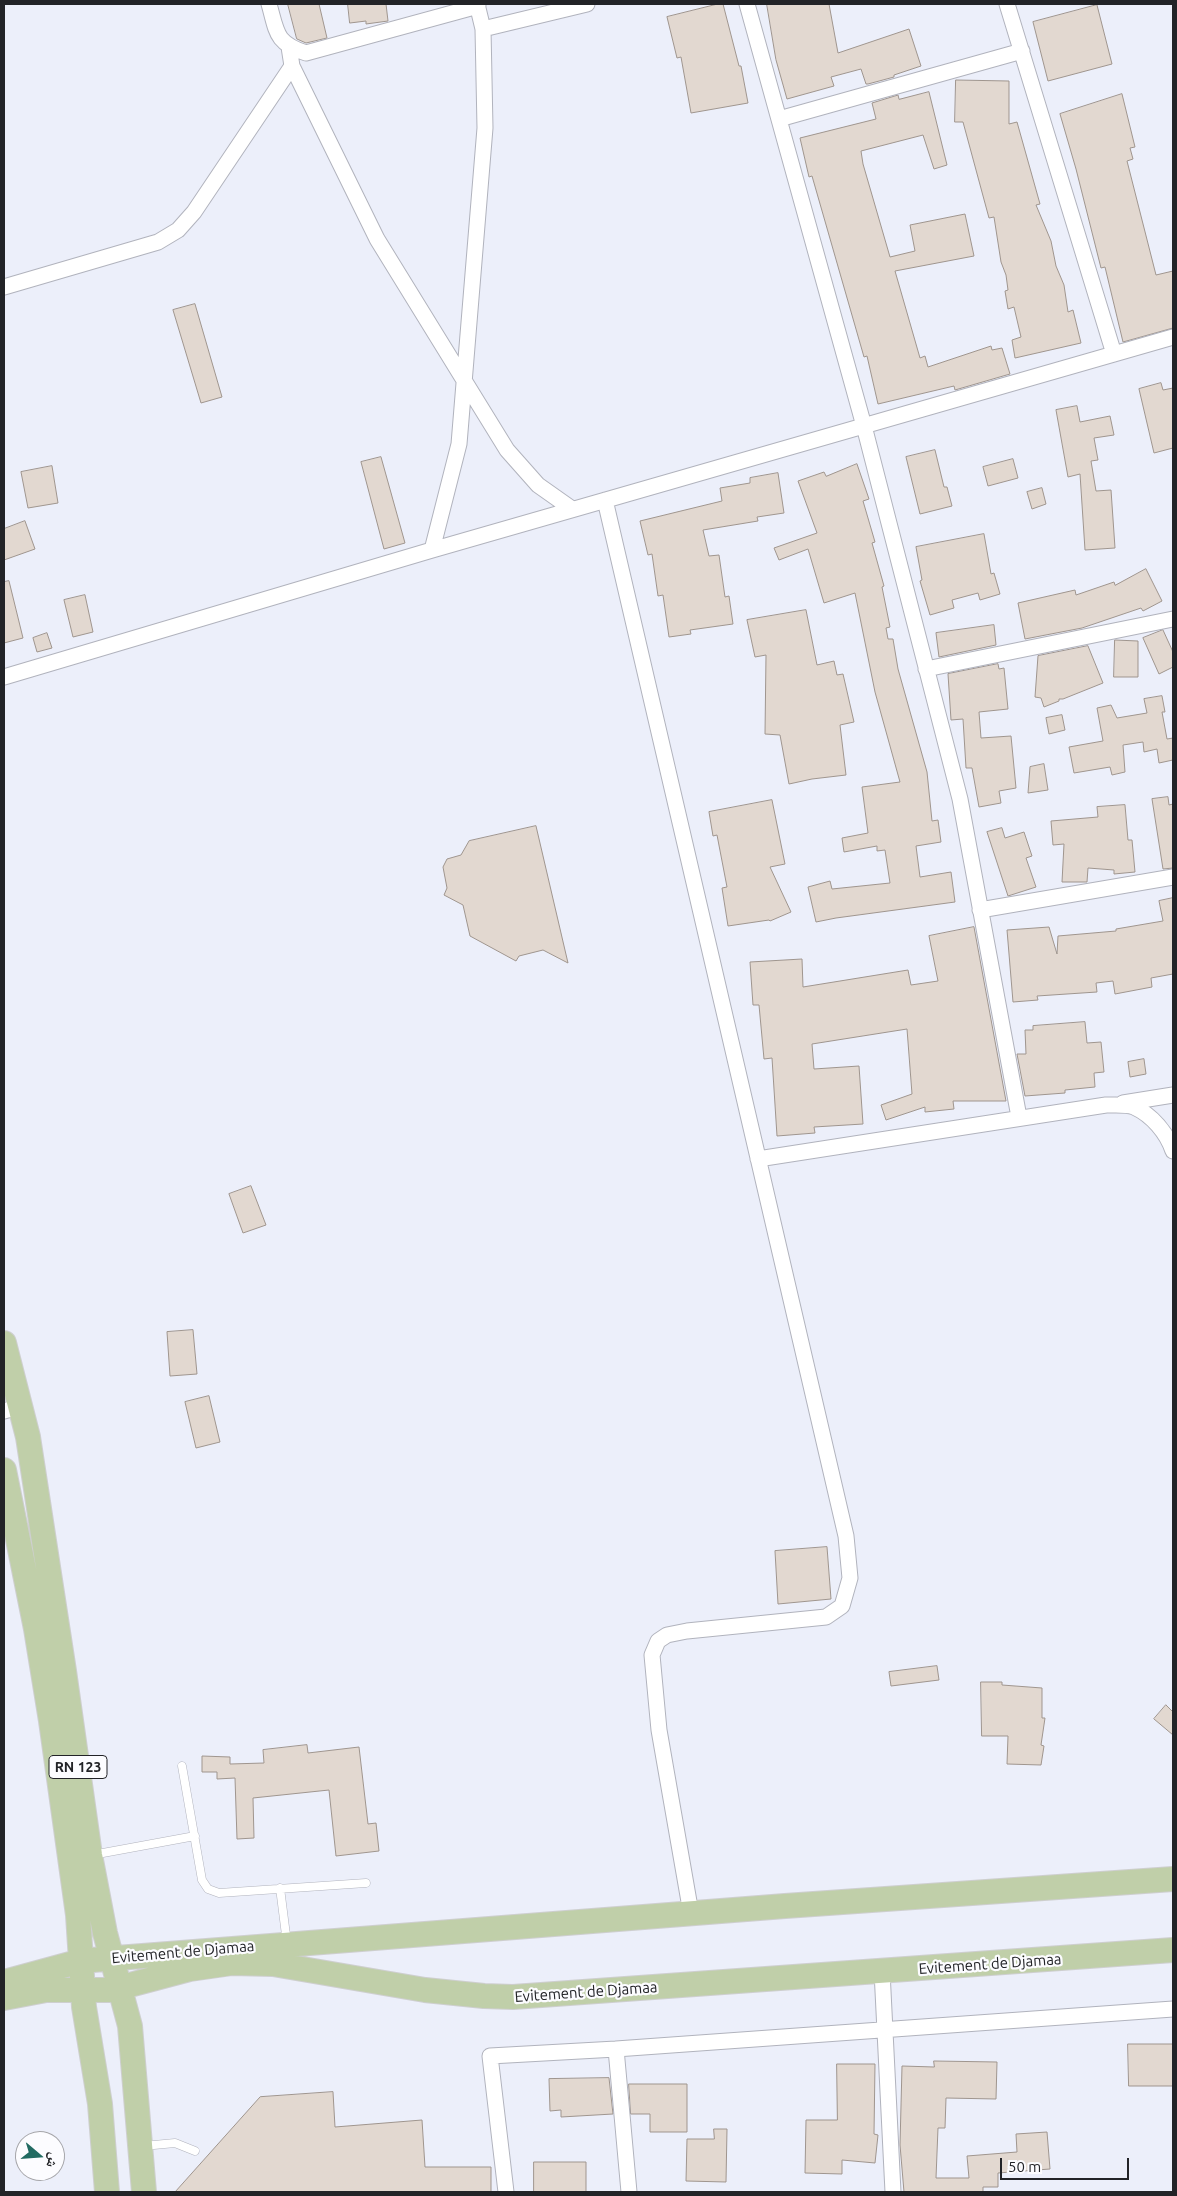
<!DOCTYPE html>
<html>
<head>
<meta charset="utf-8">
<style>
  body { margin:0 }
  #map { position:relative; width:1177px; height:2196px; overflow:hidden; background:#eceffa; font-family:Ubuntu,"Noto Naskh Arabic",sans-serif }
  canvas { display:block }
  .frame { position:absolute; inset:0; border:5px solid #222327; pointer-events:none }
  .north { position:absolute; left:15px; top:2131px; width:50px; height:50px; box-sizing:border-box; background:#fcfcff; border:1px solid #a5a5a9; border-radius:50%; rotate:108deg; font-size:14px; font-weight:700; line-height:20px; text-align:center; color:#222327 }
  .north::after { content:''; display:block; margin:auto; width:18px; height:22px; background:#226b62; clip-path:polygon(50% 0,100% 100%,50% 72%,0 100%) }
  .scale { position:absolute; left:1000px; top:2158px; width:129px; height:22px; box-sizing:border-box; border:2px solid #222327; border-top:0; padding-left:6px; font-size:15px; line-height:18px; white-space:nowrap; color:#222327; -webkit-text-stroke:4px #fcfcff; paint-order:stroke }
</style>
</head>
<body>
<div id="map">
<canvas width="1177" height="2196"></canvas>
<div class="frame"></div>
<div class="north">ش</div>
<div class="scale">50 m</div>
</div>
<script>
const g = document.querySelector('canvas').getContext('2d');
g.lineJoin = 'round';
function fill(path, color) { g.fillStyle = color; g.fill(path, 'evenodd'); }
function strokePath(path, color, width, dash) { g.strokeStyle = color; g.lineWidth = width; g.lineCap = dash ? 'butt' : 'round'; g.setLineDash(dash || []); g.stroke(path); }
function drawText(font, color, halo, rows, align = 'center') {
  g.font = font + ' Ubuntu,sans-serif'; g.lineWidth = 4.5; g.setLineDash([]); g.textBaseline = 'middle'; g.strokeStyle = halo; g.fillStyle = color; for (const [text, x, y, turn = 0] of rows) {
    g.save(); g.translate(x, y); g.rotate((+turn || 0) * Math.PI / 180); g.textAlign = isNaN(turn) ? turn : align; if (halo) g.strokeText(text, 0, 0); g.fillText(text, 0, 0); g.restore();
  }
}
const building = new Path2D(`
  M288,4H319L327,38L306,43L297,39Z
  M348,4H386L388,21L366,24V21L350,23Z
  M718,4H723L739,66H741L748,103L691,113L681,57L677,58L667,17Z
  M767,4H829L838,53L909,29L921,66L894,75V77L868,84H866L861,69L831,77L834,86L787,99L776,60Z
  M1097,5L1112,64L1048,81L1033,22Z
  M956,80L1009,81V124L1017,122L1040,204L1036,205L1051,241L1056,266L1064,285L1068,312L1073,310L1081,343L1015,358L1012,340L1021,337L1014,307L1008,309L1005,291L1008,290L1006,275L1001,262L994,217L989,218L963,122H955Z
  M929,92L947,165L934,169L923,135L861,151L863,164L890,257L915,251L910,225L965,214L974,256L895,271L920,358L925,356L928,367L991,346L992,350L1002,348L1010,374L955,390L954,386L878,404L867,356L864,357L812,176L809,177L800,138L876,119L872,103L898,95L899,99Z
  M1122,94L1135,147L1130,148L1133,159L1127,161L1156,275L1173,271V328L1123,342L1105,267L1101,268L1076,169L1060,114Z
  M195,304L222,397L201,403L173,310Z
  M1161,383L1163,390L1173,388V448L1154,453L1139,389Z
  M1077,406L1080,422L1110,416L1114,435L1094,438L1098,460L1091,461L1096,491L1111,490L1115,548L1085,550L1080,474L1068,477L1056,410Z
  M935,450L944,487H947L952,506L920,514L906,457Z
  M381,457L405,543L384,549L361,462Z
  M1013,459L1018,478L988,486L983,467Z
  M857,464L869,499L863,501L875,542L872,543L884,586L882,587L890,627L886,628L888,639H893L898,669L927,772L932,821L938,820L941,842L916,846L920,877L951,872L955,902L836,918L816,922L808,887L830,881L832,889L890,883L885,850L877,851V846L844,852L842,838L868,833L862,787L900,782L875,692L855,593L824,603L808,549L779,560L774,548L817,533L798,481L824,472L826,476Z
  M52,466L58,503L28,508L21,472Z
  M778,473L784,513L757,517L758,521L703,530L709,556L719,555L725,597L729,596L733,624L690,630L691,634L669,637L663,595L658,596L652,554L648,555L640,521L722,501L720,488L750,483V478Z
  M1042,488L1046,504L1032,509L1027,492Z
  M25,521L35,549L4,560V529Z
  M984,534L991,574L994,573L1000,594L980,600L978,593L952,600L954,608L930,615L920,581L922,580L916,547Z
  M1146,569L1162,601L1143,611L1141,608L1082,628L1025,639L1018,603L1075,590L1076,595L1114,582L1115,585Z
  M9,581L23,638L4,643V582Z
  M85,595L93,632L73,637L64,600Z
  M806,610L817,665L834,661L837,675L843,674L854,722L840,725L846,775L812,779L789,784L780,735L765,734L766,655L755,657L747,620Z
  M994,625L996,645L939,657L936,633Z
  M1163,630L1173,652V667L1159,674L1143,638Z
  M47,633L52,648L37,652L33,638Z
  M1115,640L1138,641V677H1114Z
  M1088,646L1103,683L1063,699H1059V701L1044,707L1041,698L1035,697L1038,656Z
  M998,664L999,669L1004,668L1008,709L979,712L981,738L1011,736L1016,788L999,791L1001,803L979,807L972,768H966L963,719L951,720L948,674Z
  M1162,696L1165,712H1162L1167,739L1173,738V760L1159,763L1157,749L1144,752L1143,742L1123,745L1125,772L1112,775L1110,767L1074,773L1069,747L1103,741L1097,708L1111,705L1117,718L1147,713L1144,699Z
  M1062,715L1065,730L1049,734L1046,718Z
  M1044,764L1048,790L1028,793L1030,767Z
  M1168,797L1169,805L1173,804V868L1163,869L1152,799Z
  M772,800L785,864L770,867L791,912L770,921L769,920L728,926L722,888L727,887L717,835L713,836L709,812Z
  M1125,805L1128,840H1132L1135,872L1114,874V870L1088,868L1087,882H1062L1064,844L1053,845L1051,821L1098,817L1097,807Z
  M536,826L568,963L543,950L519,956L516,961L470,936L463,905L444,895L447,888L443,867L447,859L461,855L469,841Z
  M1002,828L1005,838L1024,832L1032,856L1026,858L1036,887L1008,896L987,832Z
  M1173,898V974L1151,978L1152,987L1115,994L1113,981L1096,983L1097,992L1037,996L1038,1000L1013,1002L1007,930L1049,927L1057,954L1058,936L1116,931V929L1163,921L1159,901Z
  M974,927L1006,1101H953L954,1109L925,1112V1107L886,1120L881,1105L912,1094L907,1029L812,1044L814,1069L859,1066L863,1124L814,1127L815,1133L777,1136L772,1058L764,1059L759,1005H753L750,962L802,959L803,987L908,970L911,985L938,981L929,936Z
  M1085,1022L1087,1043L1101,1042L1104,1072L1094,1073L1095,1087L1065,1090V1093L1025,1096L1017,1054H1026L1025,1030H1033V1026Z
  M1144,1059L1146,1074L1130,1077L1128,1062Z
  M251,1186L266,1225L243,1233L229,1194Z
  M193,1330L197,1374L170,1376L167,1332Z
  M209,1396L220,1442L196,1448L185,1402Z
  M827,1547L831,1599L778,1604L775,1551Z
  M937,1666L939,1680L891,1686L889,1672Z
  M981,1682H1002V1685L1042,1688V1718H1045L1041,1745L1044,1746L1041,1765L1007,1764L1008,1736H982Z
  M1166,1705L1173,1712V1735L1154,1719Z
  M307,1745L308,1753L359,1747L368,1824L376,1823L379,1851L336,1856L329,1790L253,1798L254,1838L237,1839L235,1778L217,1779V1772H202V1756L230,1757V1764L264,1763L263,1750Z
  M1128,2044H1173V2086H1129Z
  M934,2061L997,2062L996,2099L946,2098L945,2128H938L936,2178H969L967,2156L1017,2152L1016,2134L1047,2132L1050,2169L998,2173V2187H983V2192H904L900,2145L902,2066L934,2067Z
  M837,2064H875L874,2134L878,2135L875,2163L842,2160V2174L805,2173L806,2120H837Z
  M609,2078L613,2114L561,2117V2110L550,2111L549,2079Z
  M629,2084H687V2132H650V2114H631Z
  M333,2092L335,2127L422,2120L425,2167H491V2192H175L260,2097Z
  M714,2129H727L726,2182L686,2181L687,2139H714Z
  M534,2162H586V2192H534Z`);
fill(building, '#e2d8d0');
strokePath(building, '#9f958e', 1);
const lane = new Path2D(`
  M182,1766L202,1880L208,1889L219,1893L366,1883
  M92,1855L195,1836
  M280,1888L287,1943
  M143,2146L175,2143L195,2151`);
const street = new Path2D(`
  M269,4C277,32 275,43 306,53L478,6
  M747,4L864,426L960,799L1019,1117
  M1007,4L1114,354
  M483,29L587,4
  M289,47L292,66L377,239L507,450L538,485L572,509
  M779,119L1022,51
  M4,287L158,242L178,230L194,212L292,66
  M605,500L846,1536L850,1578L842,1606L826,1617L687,1631L667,1635L658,1641L652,1655L659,1730L691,1913
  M432,550L459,444L485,128L483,29L477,4
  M926,669L1173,619
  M4,677L432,550L1173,337
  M980,910L1173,877
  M1123,1103L1173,1095
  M758,1159L1106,1105C1115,1105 1127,1104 1134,1107C1152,1115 1167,1133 1173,1151
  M4,1411L21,1406
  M882,1971L893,2192
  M616,2049L629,2192
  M506,2192L490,2056L616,2049L1173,2009`);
const primary = new Path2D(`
  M4,1343L28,1437L64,1671L90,1855L105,1933L130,2026L144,2192
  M4,1470L36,1629L51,1721L78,1915L84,2007L100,2104L107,2192
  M4,1982L81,1961L104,1959L785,1906L1173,1879
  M4,1998L46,1990H111L190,1969L232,1963L273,1964L425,1990L484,1996L513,1997L1173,1950`);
strokePath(lane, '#b1b3bd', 9);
strokePath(street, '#b1b3bd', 17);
strokePath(primary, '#cecfcf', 26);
strokePath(lane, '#fff', 8);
strokePath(street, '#fff', 15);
strokePath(primary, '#c0cfa9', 24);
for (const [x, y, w] of [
  [78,1767,58]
]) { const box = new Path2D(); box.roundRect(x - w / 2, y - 11.5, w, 23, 4); g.fillStyle = '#fcfcff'; g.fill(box); strokePath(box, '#222327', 1); }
drawText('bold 14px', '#222327', null, [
  ["RN 123",78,1767]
]);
drawText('15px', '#222327', '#fcfcff', [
  ["Evitement de Djamaa",183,1952,-5],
  ["Evitement de Djamaa",990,1964,-4],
  ["Evitement de Djamaa",586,1992,-4]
]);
</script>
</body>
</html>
